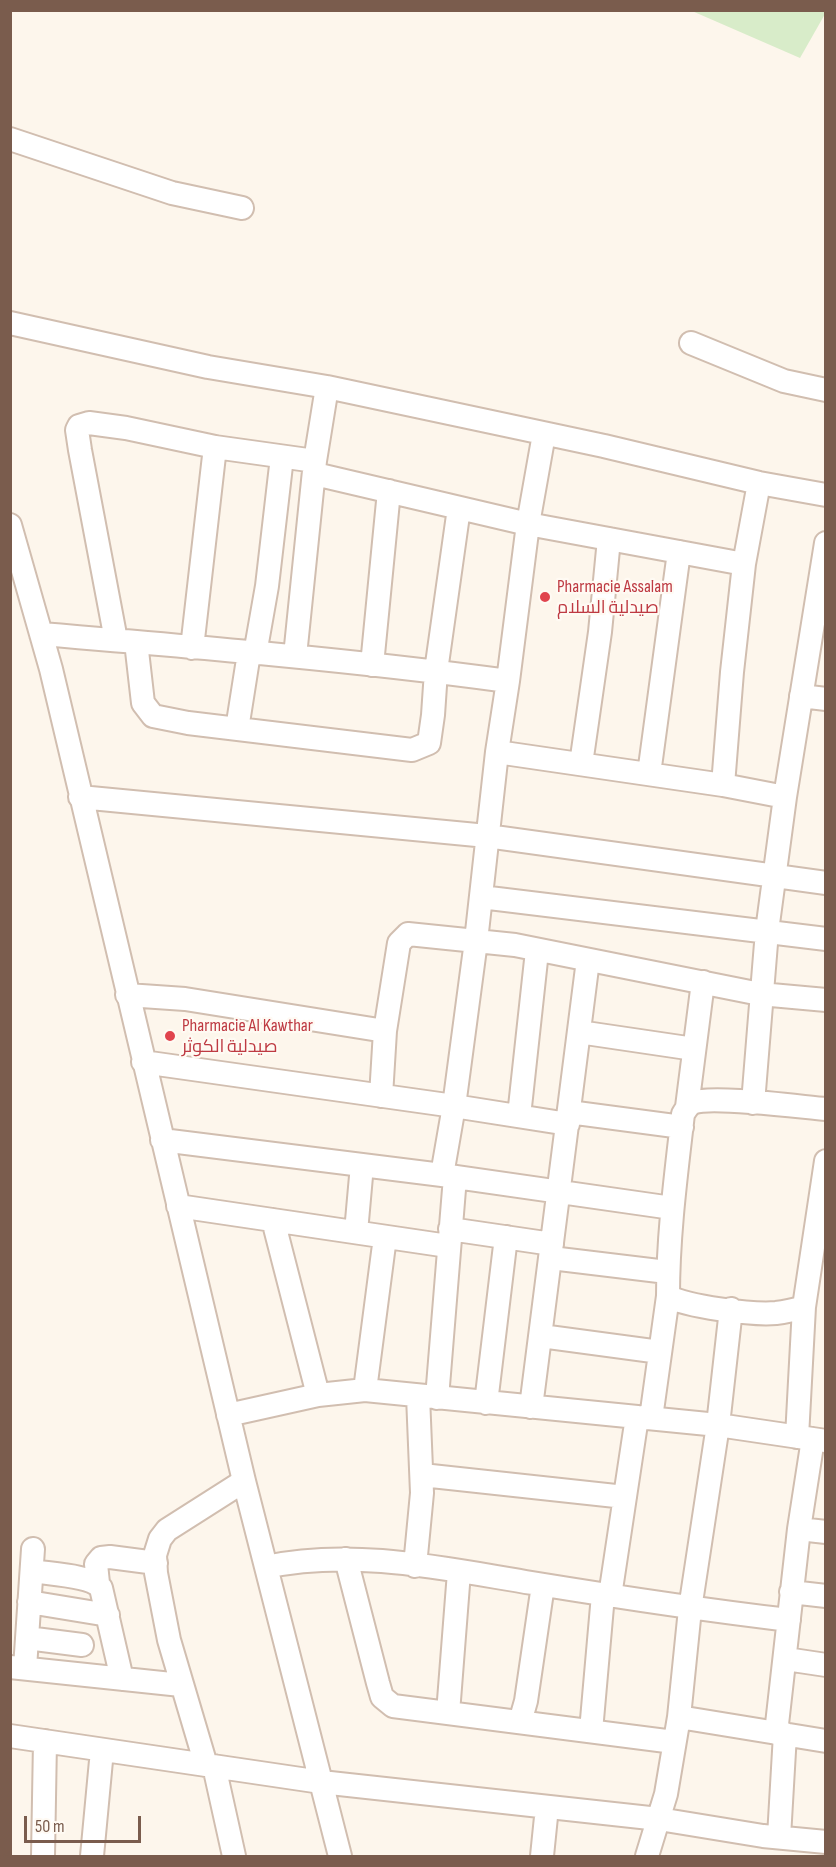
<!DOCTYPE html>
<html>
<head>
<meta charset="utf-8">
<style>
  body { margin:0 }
  #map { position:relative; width:836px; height:1867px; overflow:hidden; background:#fdf6ec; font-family:"Sofia Sans Condensed",sans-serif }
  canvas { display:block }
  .frame { position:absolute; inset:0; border:12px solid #7a5c4d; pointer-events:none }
  .scale { position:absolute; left:24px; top:1816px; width:117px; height:27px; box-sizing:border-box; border:3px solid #7a5c4d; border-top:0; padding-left:8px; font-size:18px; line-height:21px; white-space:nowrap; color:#7a5c4d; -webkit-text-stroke:4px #fffaf3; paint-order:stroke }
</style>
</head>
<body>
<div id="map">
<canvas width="836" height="1867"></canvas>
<div class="frame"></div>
<div class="scale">50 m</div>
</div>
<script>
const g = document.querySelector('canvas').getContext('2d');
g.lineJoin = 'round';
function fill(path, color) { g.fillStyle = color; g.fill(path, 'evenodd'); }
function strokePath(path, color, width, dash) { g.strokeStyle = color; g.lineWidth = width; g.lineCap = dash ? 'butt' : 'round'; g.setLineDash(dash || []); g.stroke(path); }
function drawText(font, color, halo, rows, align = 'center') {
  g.font = font + ' "Sofia Sans Condensed",Cairo,sans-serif'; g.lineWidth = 4.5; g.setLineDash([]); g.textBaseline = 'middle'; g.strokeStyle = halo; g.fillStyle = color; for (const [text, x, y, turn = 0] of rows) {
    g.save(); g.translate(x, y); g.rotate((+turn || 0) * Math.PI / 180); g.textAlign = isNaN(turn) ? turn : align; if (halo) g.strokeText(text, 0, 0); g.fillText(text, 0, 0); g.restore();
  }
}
fill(new Path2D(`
  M825,10V14L800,58L692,11Z`), '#d8ecc9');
const minor = new Path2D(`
  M10,139L172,193L242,208
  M10,323L208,367L327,387L604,446L759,483L826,495
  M691,343L784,381L826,390
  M315,474L528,524L744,564
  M10,525L51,669L244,1481L340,1856
  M41,634C197,647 353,660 508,681
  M116,640L80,450L77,430L79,426L89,423L126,428L215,447L315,461
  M136,642L143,703L153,716L188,723L412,750L429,743L433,715L436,671L459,508
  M192,648L215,447
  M255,654L267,586L282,457
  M295,656L315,461L327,387
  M372,665L389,491
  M801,696L826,699
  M237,729L249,653
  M497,752L723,785L785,797
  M581,764L600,632L609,539
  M649,774L679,552
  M723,785L732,672L744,564L759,483
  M80,797L487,836L826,883
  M481,897L826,939
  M127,995L185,999L385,1031
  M579,1032L694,1049
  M143,1062L454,1106L568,1124
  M381,1096L385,1031L399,943L408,934L515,945L760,994L826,1000
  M753,1103L767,931L785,797L826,543
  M687,1107L703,982
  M826,1109C801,1107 710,1095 692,1103C687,1106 686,1110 683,1114C676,1175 668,1235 668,1296C687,1307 753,1315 776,1313C785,1312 794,1310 804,1307L826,1161
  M569,1112L682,1127
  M519,1116L537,951
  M162,1140L442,1175L672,1208
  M442,1175L454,1106L476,941L497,752L508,681L528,524L544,434
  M178,1206L448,1246
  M273,1220L318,1395
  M450,1229L552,1244
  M356,1232L362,1165
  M551,1258L667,1272
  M541,1336L660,1352
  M365,1390L385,1237
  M437,1398L455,1177
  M486,1403L506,1237
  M531,1407L588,960
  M228,1415L318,1395L365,1390L718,1425L826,1441
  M651,1418L668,1296
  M797,1437L804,1307
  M422,1475L625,1497
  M799,1529L826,1532
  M346,1559L378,1683L382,1697L393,1706L674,1742
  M415,1566L422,1493L418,1396
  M266,1567C353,1548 446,1569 532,1583C618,1597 703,1610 789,1620
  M32,1571C48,1574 91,1575 101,1588L122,1679
  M98,1583L96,1564L101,1558L110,1557L156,1563
  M791,1592L826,1596
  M610,1596L637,1417
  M29,1602L108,1615
  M27,1638L82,1645
  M786,1659L826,1665
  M10,1667L181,1685
  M25,1668L33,1549
  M448,1713L459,1572
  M679,1717L826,1741
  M520,1722L526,1701L543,1585
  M591,1731L603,1595
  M776,1733L799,1529L813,1439
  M10,1736L321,1782L659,1819L763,1836L826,1842
  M206,1765L169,1640L156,1573L155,1555L160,1539L167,1530L244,1481
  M214,1766L234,1856
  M779,1837L785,1734
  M43,1856L45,1741
  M92,1856L102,1750
  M542,1856L547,1807
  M647,1856L666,1794L679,1717L690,1609L718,1425L731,1309`);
strokePath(minor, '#d1beb0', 26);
strokePath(minor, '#fff', 22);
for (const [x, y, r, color] of [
  [545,597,6,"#e0444e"],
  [170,1036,6,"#e0444e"]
]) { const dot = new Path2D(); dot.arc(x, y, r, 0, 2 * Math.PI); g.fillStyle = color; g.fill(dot); strokePath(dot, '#fffaf3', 2); }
drawText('18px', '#be3a42', '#fffaf3', [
  ["Pharmacie Assalam",557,587],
  ["صيدلية السلام",557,608],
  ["Pharmacie Al Kawthar",182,1026],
  ["صيدلية الكوثر",182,1047]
], 'left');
</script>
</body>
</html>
